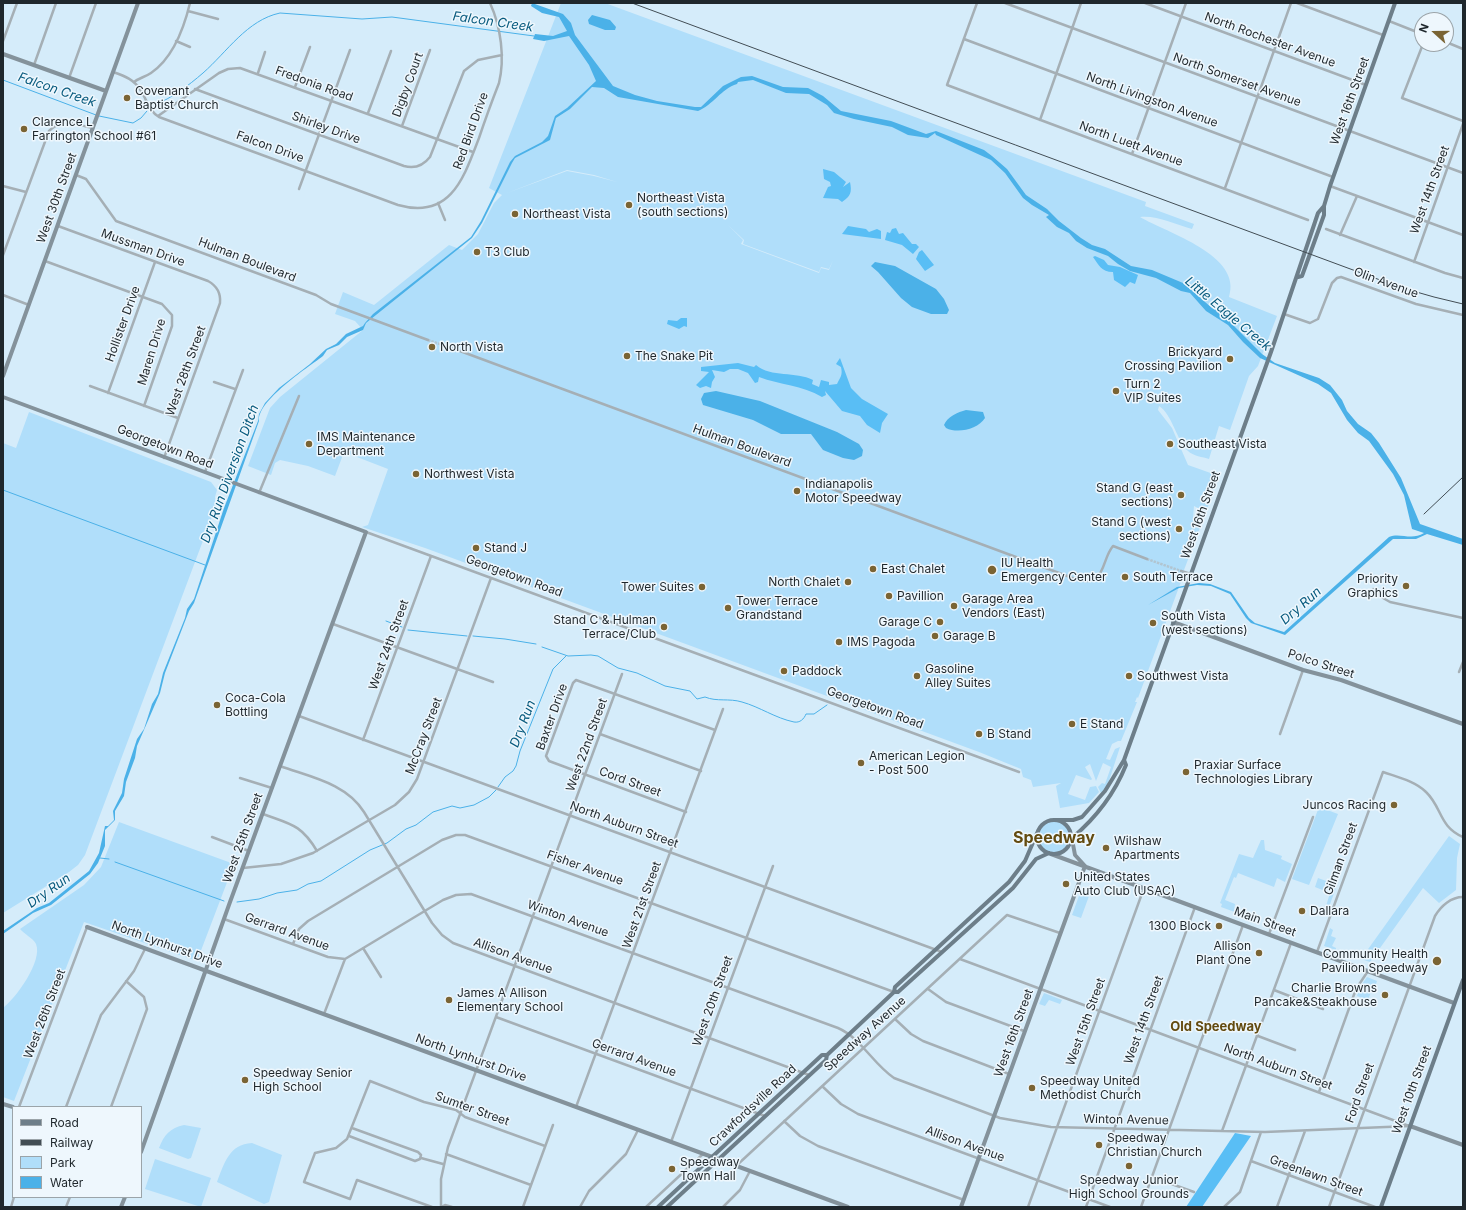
<!DOCTYPE html>
<html>
<head>
<meta charset="utf-8">
<style>
  body { margin:0 }
  #map { position:relative; width:1466px; height:1210px; overflow:hidden; background:#d5ecfa; font-family:Inter,sans-serif }
  canvas { display:block }
  .frame { position:absolute; inset:0; border:4px solid #1f272c; pointer-events:none }
  .legend { position:absolute; left:12px; top:1106px; width:130px; height:92px; box-sizing:border-box; background:#eef7fd; border:1px solid #9ba4a9; margin:0; padding:5px 7px; list-style:none; font-size:12px; color:#1f272c }
  .legend li { display:flex; align-items:center; gap:8px; height:20px }
  .legend b { width:20px; border:1px solid #9ba4a9 }
  .north { position:absolute; left:1414px; top:12px; width:40px; height:40px; box-sizing:border-box; background:#eef7fd; border:1px solid #9ba4a9; border-radius:50%; rotate:291deg; font-size:11px; font-weight:700; line-height:16px; text-align:center; color:#1f272c }
  .north::after { content:''; display:block; margin:auto; width:14px; height:18px; background:#7a6434; clip-path:polygon(50% 0,100% 100%,50% 72%,0 100%) }
</style>
</head>
<body>
<div id="map">
<canvas width="1466" height="1210"></canvas>
<div class="frame"></div>
<ul class="legend">
<li><b style="height:5px;background:#6d7e89"></b>Road</li>
<li><b style="height:5px;background:#424d54"></b>Railway</li>
<li><b style="height:11px;background:#b0defa"></b>Park</li>
<li><b style="height:11px;background:#4bb1e8"></b>Water</li>
</ul>
<div class="north">N</div>
</div>
<script>
const g = document.querySelector('canvas').getContext('2d');
g.lineJoin = 'round';
function fill(path, color) { g.fillStyle = color; g.fill(path, 'evenodd'); }
function strokePath(path, color, width, dash) { g.strokeStyle = color; g.lineWidth = width; g.lineCap = dash ? 'butt' : 'round'; g.setLineDash(dash || []); g.stroke(path); }
function drawText(font, color, halo, rows, align = 'center') {
  g.font = font + ' Inter,sans-serif'; g.lineWidth = 3; g.setLineDash([]); g.textBaseline = 'middle'; g.strokeStyle = halo; g.fillStyle = color; for (const [text, x, y, turn = 0] of rows) {
    g.save(); g.translate(x, y); g.rotate((+turn || 0) * Math.PI / 180); g.textAlign = isNaN(turn) ? turn : align; if (halo) g.strokeText(text, 0, 0); g.fillText(text, 0, 0); g.restore();
  }
}
fill(new Path2D(`
  M561,3H605L1146,202L1145,206L1194,224L1192,229C1175,224 1156,215 1140,217C1167,233 1243,255 1229,297L1277,316L1258,366L1249,376L1230,430L1219,426L1209,459C1203,457 1193,456 1188,451C1177,441 1172,414 1159,406L1158,410L1172,428L1188,465L1219,476L1206,512L1194,506L1193,518L1201,525L1181,578L1182,579L1138,698L1137,697L1135,702H1137L1121,741H1118L1112,744L1106,759L1110,760L1115,749L1120,747L1107,787L1101,793L1098,787L1102,783L1105,784L1111,767L1103,763L1096,781L1090,764L1085,767L1092,779L1091,780L1076,775L1068,794L1085,800L1090,787L1096,786L1099,792L1089,803L1060,808L1056,786L1061,783L1033,787L1031,780L1023,777L1021,769L979,752L425,548L362,527L368,525L388,469L344,452L335,476L308,466L280,460L275,463L271,475L248,466L270,408L280,397L363,330L355,321L335,314L343,292L374,305L449,245L462,250L478,234L494,203L502,195L489,188ZM567,170L594,175L617,182L594,176L567,171L507,193ZM728,225L744,240L743,244L819,272L821,267L829,269L833,260L829,270L821,268L819,273L741,244L743,240Z
  M29,412L211,482L217,490L215,497L216,506L85,855L78,865L69,872L3,913V443L16,448Z
  M1319,807L1338,814L1309,885L1292,879Z
  M1037 837a17 17 0 1 1 34 0a17 17 0 1 1-34 0Z
  M119,822L234,864L197,961L84,922L14,1101L3,1097V1008C16,998 43,961 36,944C33,938 24,934 20,929L84,885L101,867Z
  M1449,836L1460,844L1457,858L1456,890L1439,903L1423,888L1370,962L1361,959Z
  M1261,840H1264L1265,850L1282,856L1281,859L1292,864L1285,882L1277,878L1274,887L1238,873L1236,878L1234,877L1225,900L1235,904L1234,910L1243,915L1221,907L1222,904L1220,903L1239,854L1253,858Z
  M1318,878L1337,885L1329,907L1326,906L1330,893L1315,887Z
  M1080,893L1089,896L1081,918L1072,915Z
  M1330,928L1333,930L1331,936L1336,938L1332,946L1336,948V950L1324,946Z
  M1367,977L1377,981L1376,984H1374L1368,1000L1357,996L1360,987Z
  M1044,993L1062,1000L1060,1004L1049,1000L1045,1006L1039,1004Z
  M184,1125L201,1128L191,1158L188,1159L159,1148C164,1135 170,1128 184,1125Z
  M252,1143L282,1155L269,1202L264,1204L217,1182C224,1164 229,1144 252,1143Z
  M155,1159L211,1178L201,1207L145,1189Z`), '#b0defa');
fill(new Path2D(`
  M823,169L834,172L846,182L843,187L850,182C852,192 851,196 842,202L838,199L823,198L828,187L831,186L830,182L824,179Z
  M848,226L866,229L869,232L877,229L881,231V239L842,234Z
  M896,228L899,234L903,233L912,244H916L919,247L913,254L902,245L885,240L887,232L890,233L892,229Z
  M922,250L934,265L925,271L916,259L919,252Z
  M1095,256L1104,260L1108,265L1120,267L1138,275L1135,284L1130,282L1125,287L1114,280L1113,272C1101,272 1099,265 1093,257Z
  M681,318H687V327L684,326L679,329L667,324L668,320L677,321Z
  M840,358L851,388L862,399L888,414L882,423L880,433L867,425L860,416L842,411L825,391L826,395L822,397C802,385 780,385 759,377L758,382L755,383L748,373L738,369H730L724,372L712,370L715,377L712,382L711,388L706,386L700,388L696,385L709,372L701,371V367L738,363L754,367L756,365C771,378 796,371 813,380L812,384L819,387L821,380L829,382V385L837,384C840,377 843,376 841,367L836,364Z
  M1235,1133L1251,1136L1202,1207H1186Z`), '#59bef5');
fill(new Path2D(`
  M532,3L563,14L571,23L575,35L613,86L635,95L657,101L695,107H701L723,86L741,77L752,76L783,87L808,88L823,96L841,111L891,121L926,134L936,131L984,150L992,156L1007,169L1026,195L1047,209L1059,221L1081,238L1092,245L1105,249L1131,266L1152,270L1183,283L1212,308L1229,318L1233,325L1262,354L1275,363L1319,378L1330,385L1342,400L1347,411L1358,424L1371,433L1379,443L1401,478L1420,524L1463,539V545L1427,534L1416,539H1393L1285,635L1251,623L1246,618L1230,594L1211,586L1197,585L1179,588L1148,605L1177,587L1199,583L1210,584L1231,592L1249,618L1255,623L1284,632L1389,537C1400,532 1411,541 1424,533L1412,529L1404,495L1393,474L1369,441L1358,433L1347,420L1331,393L1318,384L1260,358L1243,342L1228,325L1206,311L1190,293L1181,291L1156,278L1130,271L1118,264L1108,256L1087,248L1076,241L1069,233L1057,227L1046,217L1049,215L1032,205L1023,198L1005,173L991,160L936,135L935,133L928,138L908,135L892,127L854,119L834,113L827,105L809,94L786,93L753,80L738,82L737,84C721,89 713,105 698,111L618,97L604,88L592,87L570,109L556,118L550,140L515,158L512,163L482,223L472,238L366,323L363,330L347,337L339,345L327,350L323,356C307,368 257,401 259,421L194,603L189,611L165,673L160,693L137,746L135,758L126,782L124,796L115,811V820L105,830V846L98,863L90,874L51,905L33,913L3,934V931L37,908L49,903L89,871L99,853L105,826H108L114,820L113,811L122,793L124,779L137,739L144,729L152,704L158,694L163,673L185,618L187,609L194,599L224,508L258,421L259,414L265,403L279,388L310,364L326,349L336,344L346,334L363,326L365,323L373,314L471,237L481,221L510,162L515,156L542,142L548,136L555,116L567,108L596,81L589,65L569,36L544,41L533,39L535,34L553,36L567,31L559,17L542,13L531,6Z
  M592,15L610,20L616,27L615,30H605L589,24L588,20Z
  M875,262L895,266L936,289L944,299L949,310L947,314H931L912,307L901,298L878,272L871,266Z
  M716,391L760,401L837,432L859,444L863,450L862,456L854,460L843,458L823,450L811,434H781L753,420L703,405L701,399L704,393Z
  M966,410L983,412L985,418C978,429 958,434 946,428L944,425C947,417 958,412 966,410Z`), '#4bb1e8');
strokePath(new Path2D(`
  M3,80L96,115
  M155,105C173,97 188,86 203,73C227,52 247,20 280,13L362,19L392,17L534,36
  M99,116L133,123L141,118L147,111
  M3,490L205,565
  M386,621L402,627
  M408,630L467,636
  M473,636L505,639L536,644
  M542,647L568,656L591,655L598,656L618,668L637,673L665,686L690,691L697,699L705,697C717,702 729,698 742,702C760,707 775,718 794,722C800,723 804,719 806,714H814L827,705
  M850,698H852
  M498,787L505,777L513,771L516,766L520,751L553,669L566,656
  M100,858L109,859
  M115,862L224,901
  M237,902L259,899L277,893L297,890L308,884L321,881L370,850L387,843L406,829L416,825L433,812L452,806L460,808L474,805L489,797L496,790`), '#4bb1e8', 1);
strokePath(new Path2D(`
  M428,340L460,351
  M1147,559L1181,571`), '#b1c5d1', 2.5, [2.5, 1]);
strokePath(new Path2D(`
  M977,3L947,85L1308,220
  M1005,3L1463,173
  M1145,3L1366,85
  M1297,3L1383,35
  M188,11L218,19
  M1389,21L1422,34
  M964,39L1333,177
  M3,41L17,3
  M176,41L190,47
  M1446,42L1463,49
  M1423,44L1402,98L1463,121
  M34,65L56,3
  M113,72C125,76 135,80 141,91C147,100 149,111 159,117L398,205C451,220 464,177 479,138C485,120 492,101 499,83C505,58 501,27 490,3
  M258,73L265,52
  M69,78L96,3
  M134,82C139,78 145,77 151,73C173,58 184,28 190,3
  M295,87L310,47
  M195,89L404,166C415,169 423,166 430,157L464,71L478,60L502,55
  M368,113L391,51
  M158,116L219,73L228,69L240,68L473,152
  M1040,120L1081,3
  M402,126L430,50
  M1132,154L1186,3
  M76,175L86,179L116,221L316,295L331,304L428,340
  M3,186L26,192
  M1330,186L1463,235
  M1225,188L1291,3
  M299,189L350,50
  M438,203L445,220
  M58,226L208,281C217,286 221,293 220,303L164,458
  M1326,229L1445,273L1463,278
  M1340,235L1357,196
  M3,255L49,131C64,116 76,125 93,128
  M45,261L162,304L172,315V326L144,406
  M1414,262L1463,124
  M3,295L29,305
  M1284,314L1310,323L1318,319L1332,283L1337,278L1341,277L1416,304L1463,315
  M460,351L1078,580C1106,587 1101,560 1113,546L1147,559
  M214,382L235,389
  M90,386L178,418
  M108,393L155,262
  M205,472L243,370
  M259,493L299,396
  M366,532L1019,772
  M1181,571L1191,574
  M1373,589L1383,598L1390,602L1463,618
  M333,624L493,682
  M1459,672L1463,662
  M299,716L942,952
  M600,734L701,771
  M1280,734L1303,670
  M363,740L431,556
  M280,766C310,777 346,783 364,812L432,923L442,935L453,943L809,1075
  M240,778L272,788
  M686,812L549,761L546,756L573,683L576,680L715,730
  M263,814C290,824 301,824 317,851
  M212,837L249,851
  M243,868L281,864L313,853L395,805L409,792L417,779L491,578
  M224,919L328,957L345,959
  M1269,934L1313,817
  M293,944L299,929L308,921L442,840L456,835H465L894,992
  M363,948L381,977
  M1317,952L1383,772C1397,777 1415,781 1426,792C1442,807 1439,827 1463,837
  M960,959L1409,1126
  M928,989L946,1002L1024,1031
  M1274,990L1323,1009
  M324,1014L345,959L443,900L456,895L471,894L838,1028C861,1038 873,1064 894,1078L1000,1118L1051,1127L1265,1132L1410,1126
  M496,1017L765,1116
  M895,1019L911,1034L923,1041L1009,1074
  M1258,1036L1295,1050
  M822,1086L841,1104L858,1114L1110,1207
  M1319,1092L1356,989L1368,971
  M19,1107L87,927
  M66,1107L101,1015L134,971L145,949
  M111,1107L147,1009L144,997L126,981
  M576,1107L723,709
  M784,1121L800,1136L818,1146L964,1200
  M1222,1131L1291,943
  M349,1136L415,1161L420,1159L421,1155L418,1152L352,1128
  M671,1142L773,866
  M446,1154L531,1185
  M421,1158L443,1164
  M1251,1161L1375,1207
  M736,1166L1007,915L1060,933
  M1152,1177L1194,1192
  M11,1207L14,1197
  M66,1207L70,1197
  M432,1207L357,1180L350,1199L304,1182L315,1153L336,1148L347,1139L370,1081L424,1102L456,1110L465,1117L545,1146
  M441,1207V1179L448,1147L622,674
  M441,1207L445,1205L452,1207
  M523,1207L553,1125
  M580,1207L589,1191L626,1154L638,1130
  M646,1207L703,1154
  M723,1207L740,1190L750,1171
  M1028,1207L1144,888
  M1086,1207L1195,907
  M1141,1207L1243,925
  M1224,1207L1240,1192L1261,1132
  M1277,1207L1305,1131
  M1329,1207L1435,916C1441,906 1451,897 1463,897`), '#a5afb5', 2.5);
strokePath(new Path2D(`
  M3,54L106,91
  M3,376L138,3
  M3,397L366,532L230,902L141,1152
  M1173,622L1303,670L1341,680L1463,724
  M1072,839L1075,855L1085,866
  M1051,854L1454,1003
  M87,927L848,1207
  M3,1104L13,1107
  M1410,1126L1463,1145
  M121,1207L125,1197
  M961,1207L1085,866`), '#84929b', 4);
strokePath(new Path2D(`
  M1298,277L1302,276L1324,215V206L1330,186L1395,3
  M1037 837a17 17 0 1 1 34 0a17 17 0 1 1-34 0Z
  M1056,820H1073L1082,817L1105,791L1124,760L1271,352L1315,222L1318,213L1324,206
  M1072,838C1097,817 1114,795 1126,765L1124,760
  M894,992H898L1013,888L1036,859L1049,853
  M658,1207L822,1055H827L894,992L895,987L1009,882L1025,861L1038,831
  M667,1207L826,1060L827,1055
  M1381,1207L1463,980`), '#6d7e89', 4);
strokePath(new Path2D(`
  M632,3L1399,287L1434,297L1463,304
  M1424,514L1463,477`), '#424d54', 1);
for (const [x, y, r, color] of [
  [127,98,4,"#7a6434"],
  [24,129,4,"#7a6434"],
  [629,205,4,"#7a6434"],
  [515,214,4,"#7a6434"],
  [477,252,4,"#7a6434"],
  [432,347,4,"#7a6434"],
  [627,356,4,"#7a6434"],
  [1230,359,4,"#7a6434"],
  [1116,391,4,"#7a6434"],
  [309,444,4,"#7a6434"],
  [1170,444,4,"#7a6434"],
  [416,474,4,"#7a6434"],
  [797,491,4,"#7a6434"],
  [1181,495,4,"#7a6434"],
  [1179,529,4,"#7a6434"],
  [476,548,4,"#7a6434"],
  [873,569,4,"#7a6434"],
  [992,570,5,"#7a6434"],
  [1125,577,4,"#7a6434"],
  [848,582,4,"#7a6434"],
  [1406,586,4,"#7a6434"],
  [702,587,4,"#7a6434"],
  [889,596,4,"#7a6434"],
  [954,606,4,"#7a6434"],
  [728,608,4,"#7a6434"],
  [940,622,4,"#7a6434"],
  [1153,623,4,"#7a6434"],
  [664,627,4,"#7a6434"],
  [935,636,4,"#7a6434"],
  [839,642,4,"#7a6434"],
  [784,671,4,"#7a6434"],
  [917,676,4,"#7a6434"],
  [1129,676,4,"#7a6434"],
  [217,705,4,"#7a6434"],
  [1072,724,4,"#7a6434"],
  [979,734,4,"#7a6434"],
  [861,763,4,"#7a6434"],
  [1186,772,4,"#7a6434"],
  [1394,805,4,"#7a6434"],
  [1106,848,4,"#7a6434"],
  [1066,884,4,"#7a6434"],
  [1302,911,4,"#7a6434"],
  [1219,926,4,"#7a6434"],
  [1259,953,4,"#7a6434"],
  [1437,961,5,"#7a6434"],
  [1385,995,4,"#7a6434"],
  [449,1000,4,"#7a6434"],
  [245,1080,4,"#7a6434"],
  [1032,1088,4,"#7a6434"],
  [1099,1145,4,"#7a6434"],
  [1129,1166,4,"#7a6434"],
  [672,1169,4,"#7a6434"]
]) { const dot = new Path2D(); dot.arc(x, y, r, 0, 2 * Math.PI); g.fillStyle = color; g.fill(dot); strokePath(dot, '#eef7fd', 1.5); }
drawText('12px', '#1f272c', '#eef7fd', [
  ["North Rochester Avenue",1270,40,20],
  ["North Somerset Avenue",1237,80,20],
  ["Fredonia Road",314,84,20],
  ["Digby Court",408,85,-70],
  ["North Livingston Avenue",1152,100,20],
  ["West 16th Street",1350,101,-70],
  ["Shirley Drive",326,128,20],
  ["Red Bird Drive",471,131,-70],
  ["North Luett Avenue",1131,144,20],
  ["Falcon Drive",270,147,20],
  ["West 14th Street",1430,190,-70],
  ["West 30th Street",57,198,-70],
  ["Mussman Drive",143,248,20],
  ["Hulman Boulevard",247,260,21],
  ["Olin Avenue",1386,283,20],
  ["Hollister Drive",123,324,-70],
  ["Maren Drive",152,352,-73],
  ["West 28th Street",186,371,-70],
  ["Hulman Boulevard",742,446,20],
  ["Georgetown Road",165,447,21],
  ["West 16th Street",1201,515,-70],
  ["Georgetown Road",514,576,20],
  ["West 24th Street",389,645,-70],
  ["Polco Street",1321,664,18],
  ["Georgetown Road",875,708,20],
  ["Baxter Drive",552,717,-70],
  ["McCray Street",424,736,-69],
  ["West 22nd Street",587,745,-70],
  ["Cord Street",630,782,20],
  ["North Auburn Street",624,825,20],
  ["West 25th Street",243,838,-70],
  ["Gilman Street",1341,859,-70],
  ["Fisher Avenue",585,868,20],
  ["West 21st Street",642,905,-70],
  ["Winton Avenue",568,919,20],
  ["Main Street",1265,922,20],
  ["Gerrard Avenue",287,932,20],
  ["North Lynhurst Drive",167,945,20],
  ["Allison Avenue",513,956,20],
  ["West 20th Street",713,1001,-70],
  ["West 26th Street",45,1014,-69],
  ["West 14th Street",1144,1020,-70],
  ["West 15th Street",1086,1022,-70],
  ["West 16th Street",1014,1033,-70],
  ["Speedway Avenue",865,1034,-42],
  ["North Lynhurst Drive",471,1058,20],
  ["Gerrard Avenue",634,1058,20],
  ["North Auburn Street",1278,1067,20],
  ["West 10th Street",1412,1090,-70],
  ["Ford Street",1360,1093,-70],
  ["Crawfordsville Road",753,1106,-43],
  ["Sumter Street",472,1109,20],
  ["Winton Avenue",1126,1120,1],
  ["Allison Avenue",965,1144,20],
  ["Greenlawn Street",1316,1176,20]
]);
drawText('12px', '#1f272c', '#eef7fd', [
  ["Covenant",135,91],
  ["Baptist Church",135,105],
  ["Clarence L",32,122],
  ["Farrington School #61",32,136],
  ["Northeast Vista",637,198],
  ["(south sections)",637,212],
  ["Northeast Vista",523,214],
  ["T3 Club",485,252],
  ["North Vista",440,347],
  ["Brickyard",1222,352,"right"],
  ["Crossing Pavilion",1222,366,"right"],
  ["The Snake Pit",635,356],
  ["Turn 2",1124,384],
  ["VIP Suites",1124,398],
  ["IMS Maintenance",317,437],
  ["Department",317,451],
  ["Southeast Vista",1178,444],
  ["Northwest Vista",424,474],
  ["Indianapolis",805,484],
  ["Motor Speedway",805,498],
  ["Stand G (east",1173,488,"right"],
  ["sections)",1173,502,"right"],
  ["Stand G (west",1171,522,"right"],
  ["sections)",1171,536,"right"],
  ["Stand J",484,548],
  ["IU Health",1001,563],
  ["Emergency Center",1001,577],
  ["East Chalet",881,569],
  ["South Terrace",1133,577],
  ["Priority",1398,579,"right"],
  ["Graphics",1398,593,"right"],
  ["North Chalet",840,582,"right"],
  ["Tower Suites",694,587,"right"],
  ["Pavillion",897,596],
  ["Garage Area",962,599],
  ["Vendors (East)",962,613],
  ["Tower Terrace",736,601],
  ["Grandstand",736,615],
  ["South Vista",1161,616],
  ["(west sections)",1161,630],
  ["Stand C & Hulman",656,620,"right"],
  ["Terrace/Club",656,634,"right"],
  ["Garage C",932,622,"right"],
  ["Garage B",943,636],
  ["IMS Pagoda",847,642],
  ["Gasoline",925,669],
  ["Alley Suites",925,683],
  ["Paddock",792,671],
  ["Southwest Vista",1137,676],
  ["Coca-Cola",225,698],
  ["Bottling",225,712],
  ["E Stand",1080,724],
  ["B Stand",987,734],
  ["American Legion",869,756],
  ["- Post 500",869,770],
  ["Praxiar Surface",1194,765],
  ["Technologies Library",1194,779],
  ["Juncos Racing",1386,805,"right"],
  ["Wilshaw",1114,841],
  ["Apartments",1114,855],
  ["United States",1074,877],
  ["Auto Club (USAC)",1074,891],
  ["Dallara",1310,911],
  ["1300 Block",1211,926,"right"],
  ["Allison",1251,946,"right"],
  ["Plant One",1251,960,"right"],
  ["Community Health",1428,954,"right"],
  ["Pavilion Speedway",1428,968,"right"],
  ["Charlie Browns",1377,988,"right"],
  ["Pancake&Steakhouse",1377,1002,"right"],
  ["James A Allison",457,993],
  ["Elementary School",457,1007],
  ["Speedway Senior",253,1073],
  ["High School",253,1087],
  ["Speedway United",1040,1081],
  ["Methodist Church",1040,1095],
  ["Speedway",1107,1138],
  ["Christian Church",1107,1152],
  ["Speedway",680,1162],
  ["Town Hall",680,1176],
  ["Speedway Junior",1129,1180,"center"],
  ["High School Grounds",1129,1194,"center"]
], 'left');
drawText('italic 13px', '#075a7e', '#eef7fd', [
  ["Falcon Creek",493,22,8],
  ["Falcon Creek",57,90,19],
  ["Little Eagle Creek",1228,314,40],
  ["Dry Run Diversion Ditch",230,474,-70],
  ["Dry Run",1301,606,-41],
  ["Dry Run",523,724,-69],
  ["Dry Run",49,891,-35]
]);
drawText('bold 13px', '#634b10', '#eef7fd', [
  ["Old Speedway",1216,1027]
]);
drawText('bold 16px', '#634b10', '#eef7fd', [
  ["Speedway",1054,838]
]);
</script>
</body>
</html>
